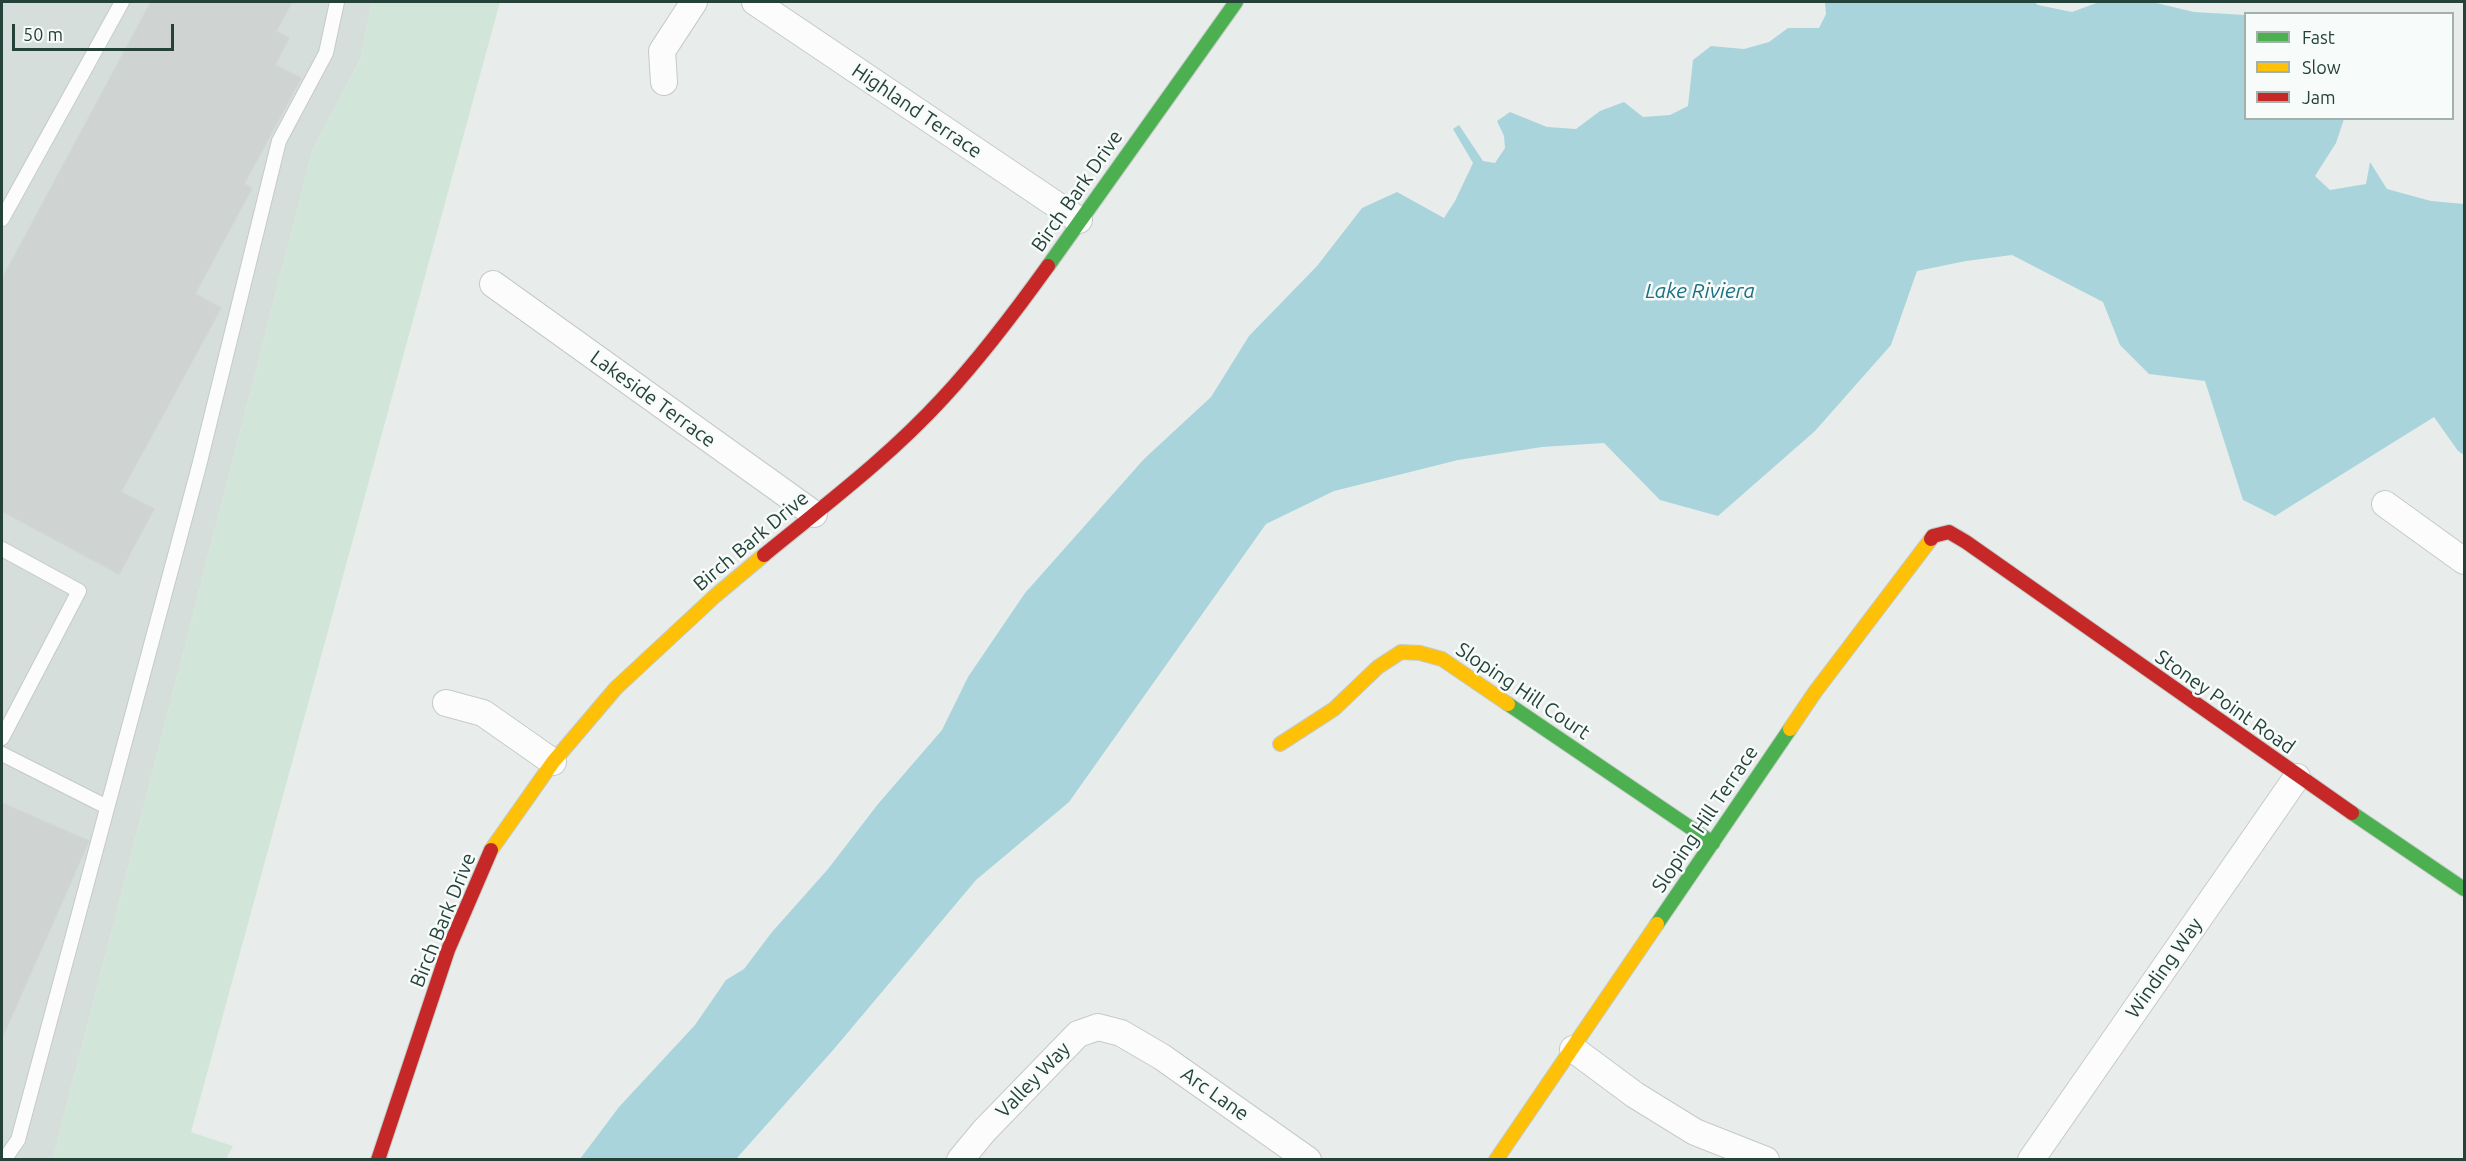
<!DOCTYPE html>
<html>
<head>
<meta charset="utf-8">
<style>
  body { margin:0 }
  #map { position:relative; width:2466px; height:1161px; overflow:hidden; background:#e8edeb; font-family:Ubuntu,sans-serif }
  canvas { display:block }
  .frame { position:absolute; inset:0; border:3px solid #24423a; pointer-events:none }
  .legend { position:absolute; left:2244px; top:12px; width:210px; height:108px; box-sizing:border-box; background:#f7fbf9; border:2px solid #a3b1ad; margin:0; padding:8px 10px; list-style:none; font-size:18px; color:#24423a }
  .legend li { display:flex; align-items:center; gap:12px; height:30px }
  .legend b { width:30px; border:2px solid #a3b1ad }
  .scale { position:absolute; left:12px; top:24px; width:162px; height:27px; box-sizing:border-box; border:3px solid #24423a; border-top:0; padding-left:8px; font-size:18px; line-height:21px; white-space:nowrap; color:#24423a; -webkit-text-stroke:4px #f7fbf9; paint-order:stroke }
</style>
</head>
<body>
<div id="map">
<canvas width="2466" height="1161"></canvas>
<div class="frame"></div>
<ul class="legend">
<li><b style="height:8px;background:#4caf50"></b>Fast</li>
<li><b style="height:8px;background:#ffc107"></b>Slow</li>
<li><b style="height:8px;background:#c62828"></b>Jam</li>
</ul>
<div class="scale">50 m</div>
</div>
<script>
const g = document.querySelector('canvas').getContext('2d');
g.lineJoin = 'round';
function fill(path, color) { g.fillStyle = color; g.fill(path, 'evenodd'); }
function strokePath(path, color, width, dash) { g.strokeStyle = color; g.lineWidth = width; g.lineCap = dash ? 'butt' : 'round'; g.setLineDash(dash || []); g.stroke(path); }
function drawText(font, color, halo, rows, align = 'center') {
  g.font = font + ' Ubuntu,sans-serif'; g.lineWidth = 5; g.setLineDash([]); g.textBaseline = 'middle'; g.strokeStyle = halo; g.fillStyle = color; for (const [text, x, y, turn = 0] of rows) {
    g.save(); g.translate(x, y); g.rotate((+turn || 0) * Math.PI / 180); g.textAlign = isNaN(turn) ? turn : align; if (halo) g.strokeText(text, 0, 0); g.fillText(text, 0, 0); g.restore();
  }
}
fill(new Path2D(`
  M2,2H372L360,60L313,149L53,1159L2,1160Z`), '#d6dedb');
fill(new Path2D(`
  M372,2H500L191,1132L233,1146L226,1159H53L313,149L360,60Z`), '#d1e6d8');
fill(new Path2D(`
  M1825,2H2034L2038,5L2072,12L2099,2H2152L2194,12L2245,15L2246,118L2344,119L2336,143L2315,176L2330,190L2366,184L2370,162L2387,189L2431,201L2464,204V455L2458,451L2434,417L2275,516L2243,500L2205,381L2149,374L2120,345L2103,302L2012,255L1966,261L1917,271L1891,345L1815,431L1718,516L1660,500L1604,443L1542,447L1458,460L1334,491L1266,524L1069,802L976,880L834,1049L736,1159H580L619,1107L695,1025L726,980L744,969L772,932L828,869L878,804L942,730L968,677L1025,593L1144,459L1211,397L1249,336L1317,266L1362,208L1397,192L1444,218L1455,201L1473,163L1453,129L1459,125L1483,161L1495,163L1505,148L1504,136L1497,121L1510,112L1547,127L1576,129L1600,111L1624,102L1643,117L1670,115L1688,106L1693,60L1711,46L1744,49L1769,42L1788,28H1819L1826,14Z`), '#a9d4db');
const building = new Path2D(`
  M151,2H292L276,31L289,38L275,65L301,78L244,184L252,188L195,294L221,308L121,492L154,509L119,574L2,511V279Z
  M2,803L89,841L2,1038Z`);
fill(building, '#cfd4d2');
strokePath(building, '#d1d6d4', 1.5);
const lane = new Path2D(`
  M2,219L122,2
  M2,549L79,591L2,738
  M2,754L107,807
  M4,1160L18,1140L199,466L279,141L326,53L337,2`);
const street = new Path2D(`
  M755,2L1079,220
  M664,82L662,51L694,2
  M493,284L814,514
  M2385,504L2464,561
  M446,703L483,713L553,762
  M1573,1049L1635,1095L1695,1132L1766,1160
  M960,1160L984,1131L1078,1034L1098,1027L1121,1033L1162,1057L1308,1160
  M2031,1160L2297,777`);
const fast = new Path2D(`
  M1048,266L1236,2
  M1508,704L1713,843
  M2352,813L2464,889
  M1657,924L1790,729`);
const slow = new Path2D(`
  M1790,729L1815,692L1931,539
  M1280,744L1334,709L1378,667L1401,652L1420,653L1442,659L1508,704
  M491,850L553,762L616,688L715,596L764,555
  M1496,1160L1657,924`);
const jam = new Path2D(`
  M1931,539L1933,536L1949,532L1966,542L2352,813
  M764,555C825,505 889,457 943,398C981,357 1015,312 1048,266
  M378,1160L448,950L491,850`);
strokePath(lane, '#c5cac8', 16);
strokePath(street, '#c5cac8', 28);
strokePath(fast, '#c3cbc8', 16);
strokePath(slow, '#c3cbc8', 16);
strokePath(jam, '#c3cbc8', 16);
strokePath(lane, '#fcfcfc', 14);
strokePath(street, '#fcfcfc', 26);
strokePath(fast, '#4caf50', 14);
strokePath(slow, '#ffc107', 14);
strokePath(jam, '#c62828', 14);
drawText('20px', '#24423a', '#f7fbf9', [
  ["Highland Terrace",917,111,34],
  ["Birch Bark Drive",1077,191,-55],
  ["Lakeside Terrace",653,399,36],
  ["Birch Bark Drive",751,541,-40],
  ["Sloping Hill Court",1523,691,34],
  ["Stoney Point Road",2225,702,35],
  ["Sloping Hill Terrace",1705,819,-56],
  ["Birch Bark Drive",443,920,-68],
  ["Winding Way",2164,968,-55],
  ["Valley Way",1033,1080,-46],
  ["Arc Lane",1215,1094,35]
]);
drawText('italic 21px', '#1c6f80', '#f7fbf9', [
  ["Lake Riviera",1700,291]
]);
</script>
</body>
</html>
